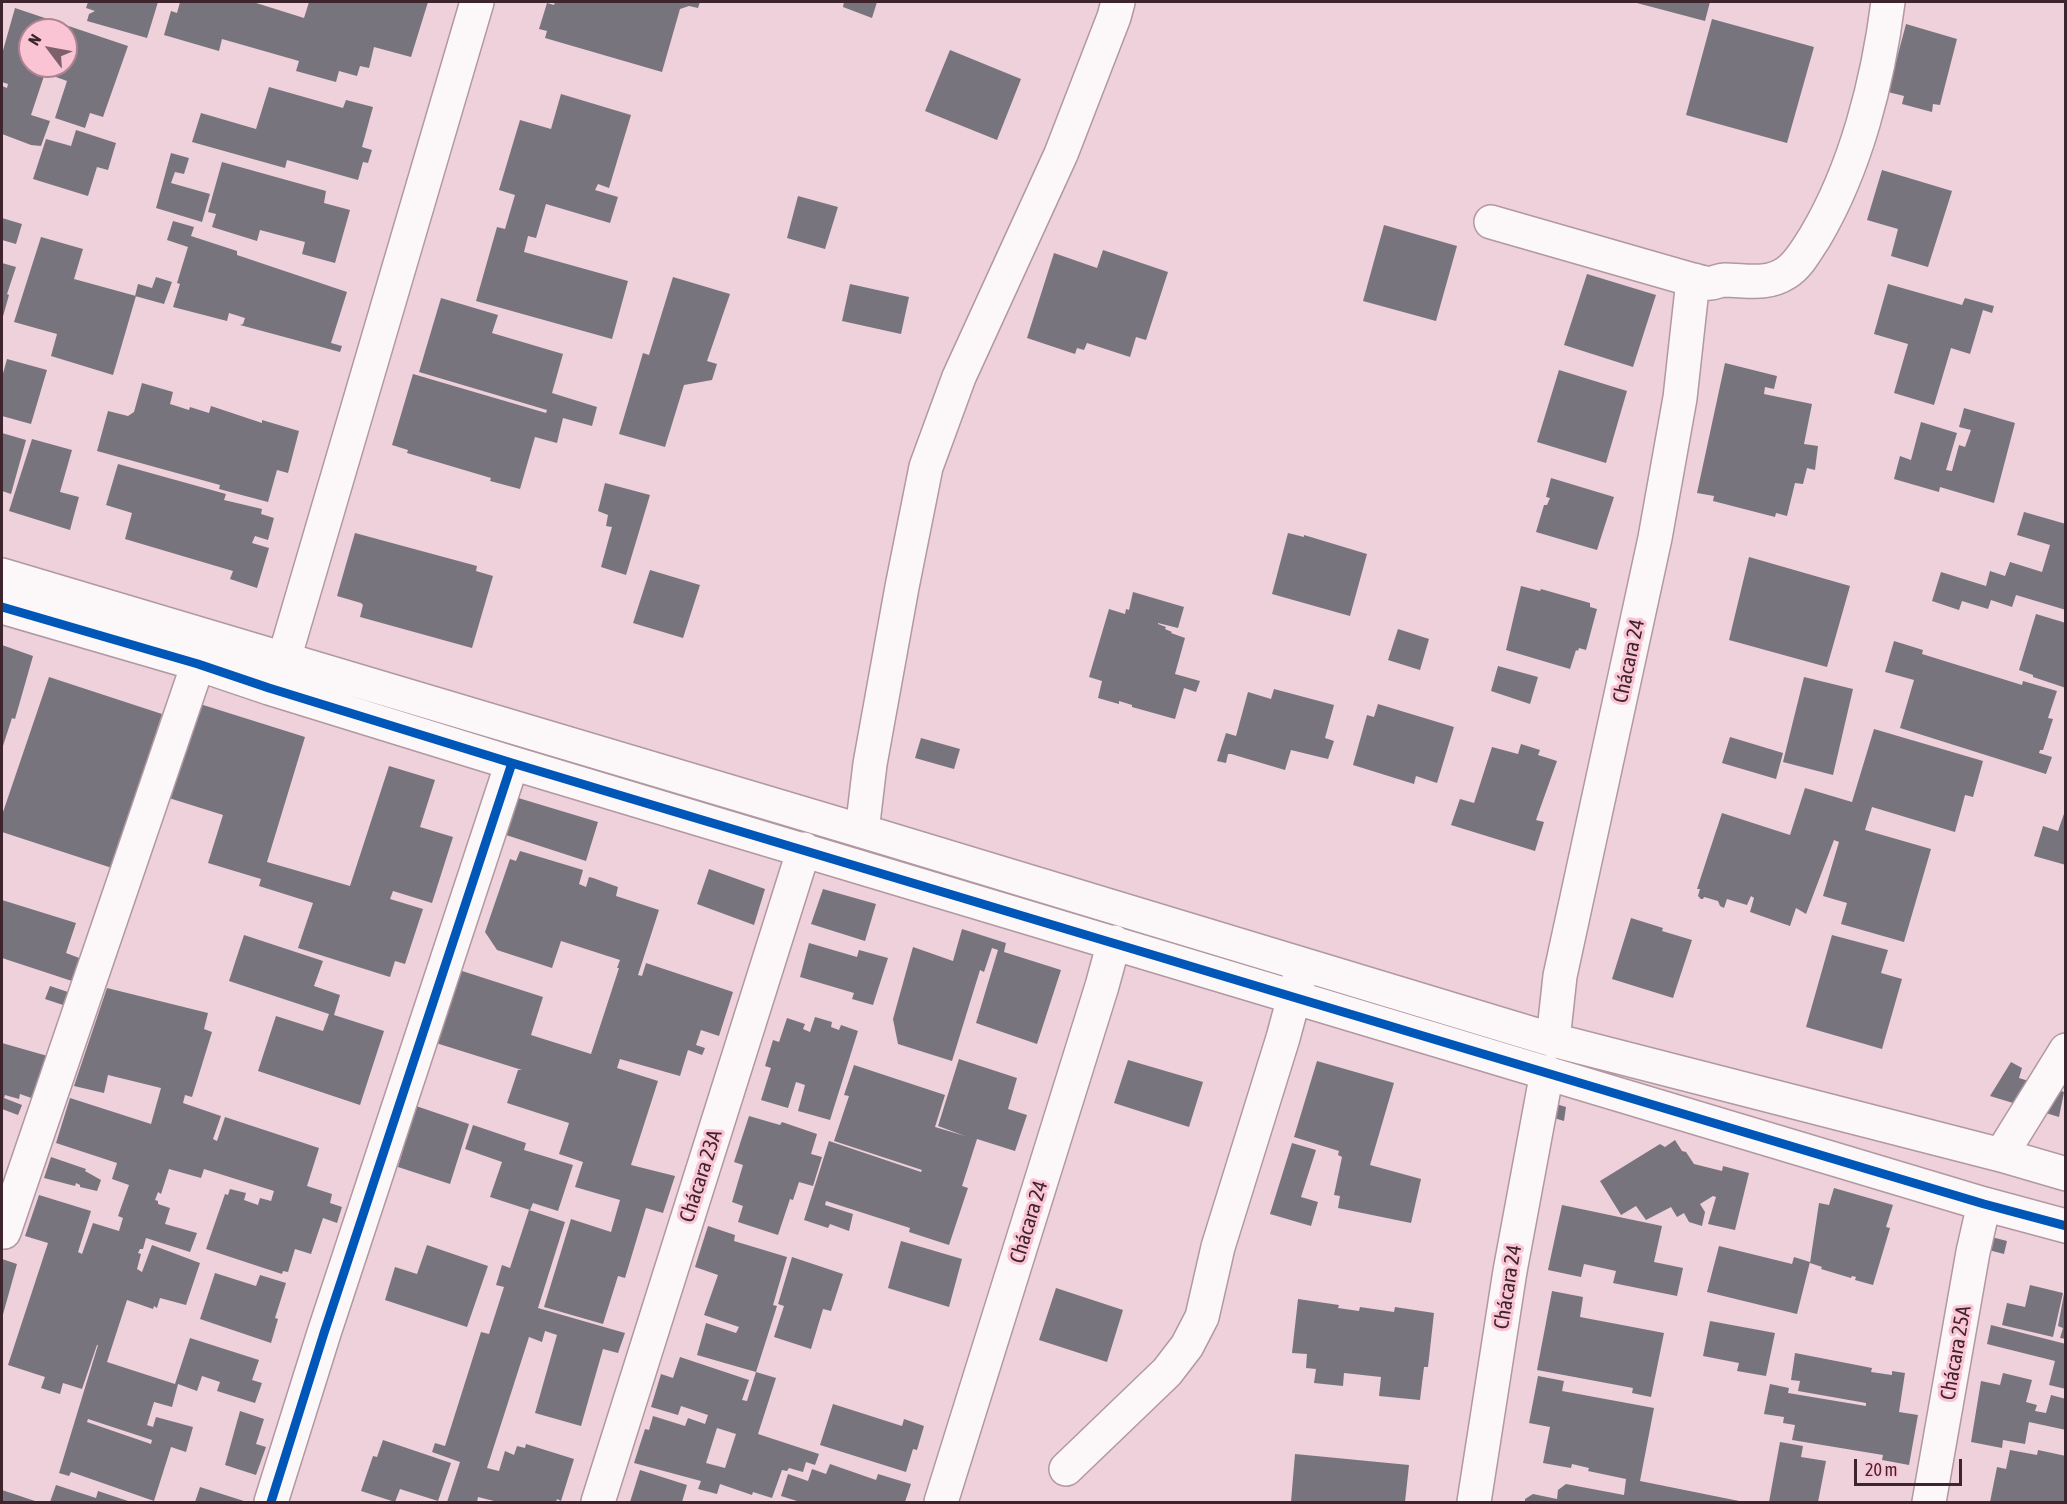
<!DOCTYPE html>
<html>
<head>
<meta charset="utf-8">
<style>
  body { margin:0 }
  #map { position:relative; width:2067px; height:1504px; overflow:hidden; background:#eed1da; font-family:"Asap Condensed",sans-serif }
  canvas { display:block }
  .frame { position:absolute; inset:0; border:3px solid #3e242d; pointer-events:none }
  .north { position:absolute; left:18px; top:18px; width:60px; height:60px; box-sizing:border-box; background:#fbc4d5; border:2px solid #af8492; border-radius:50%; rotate:302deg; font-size:16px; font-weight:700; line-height:24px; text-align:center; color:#3e242d }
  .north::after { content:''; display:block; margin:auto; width:21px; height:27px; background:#7c616a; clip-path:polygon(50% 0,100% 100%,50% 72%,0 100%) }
  .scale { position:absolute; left:1854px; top:1459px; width:108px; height:27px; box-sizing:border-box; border:3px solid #3e242d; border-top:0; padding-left:8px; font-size:18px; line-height:21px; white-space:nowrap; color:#3e242d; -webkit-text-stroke:4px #fbc4d5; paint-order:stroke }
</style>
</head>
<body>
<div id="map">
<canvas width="2067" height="1504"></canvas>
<div class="frame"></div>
<div class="north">N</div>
<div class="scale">20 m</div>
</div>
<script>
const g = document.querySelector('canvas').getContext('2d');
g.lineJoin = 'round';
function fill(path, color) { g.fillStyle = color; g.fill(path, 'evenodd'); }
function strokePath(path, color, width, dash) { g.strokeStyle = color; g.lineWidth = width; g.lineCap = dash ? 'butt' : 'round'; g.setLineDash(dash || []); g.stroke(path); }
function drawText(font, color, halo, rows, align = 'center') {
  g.font = font + ' "Asap Condensed",sans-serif'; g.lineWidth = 6; g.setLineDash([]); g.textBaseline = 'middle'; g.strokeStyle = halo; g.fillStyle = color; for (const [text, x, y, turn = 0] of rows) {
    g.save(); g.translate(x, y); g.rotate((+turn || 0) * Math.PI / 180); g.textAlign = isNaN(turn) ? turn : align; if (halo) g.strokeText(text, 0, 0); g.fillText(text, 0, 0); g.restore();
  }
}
fill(new Path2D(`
  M88,2H158L147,38L87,21L89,14L95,11L86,8Z
  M180,2H253L304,18L309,2H428L411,57L374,47L369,68L360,66L357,76L339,71L336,82L296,71L299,61L222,39L219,51L164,35L171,11L177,13Z
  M555,2H700L698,8L689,6L680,9L662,72L545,38L547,31L539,29L547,3L554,5Z
  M844,2H877L872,18L843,7Z
  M1633,2H1710L1705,21Z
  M15,8L128,46L103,117L90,113L85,128L55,118L67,81L45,73L31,115L50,121L41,146L31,145L2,134V86L7,88L8,84L2,82V54ZM30,30H66V66H30Z
  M1712,19L1814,47L1787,143L1686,115Z
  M1906,24L1957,39L1940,105L1933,104L1932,112L1902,104L1904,96L1888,92Z
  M950,50L1021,79L997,140L925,111Z
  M269,87L343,108L346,100L373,107L362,147L372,150L368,163L363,162L358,180L287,160L285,168L192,142L201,113L256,129Z
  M561,94L631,115L609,188L598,184L595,190L618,197L610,223L546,204L536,238L528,236L524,252L628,281L612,339L476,301L497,227L505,229L515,195L499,190L520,120L551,129Z
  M76,130L116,143L108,170L97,167L88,196L33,179L46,139L71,146Z
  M171,153L189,158L184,174L175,172L171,183L210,194L202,222L156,208Z
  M222,162L326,191L324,203L350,210L335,263L302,254L305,242L260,230L257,241L212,227L216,214L208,212Z
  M1882,170L1952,191L1928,267L1891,256L1898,229L1867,220Z
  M798,196L838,207L825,249L787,238Z
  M2,218L22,224L16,244L2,240Z
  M173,221L194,227L191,236L237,251V255L347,292L331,343L342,346L340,352L240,325L243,324L245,318L229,313L227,321L173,307L180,284L177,283L188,247L167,240Z
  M1384,225L1457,246L1436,321L1363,301Z
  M41,237L83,249L74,279L136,296L113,375L51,356L57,334L14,322Z
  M1103,250L1168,272L1146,340L1136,337L1130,357L1087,343L1084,350L1077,348L1075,354L1027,338L1054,253L1097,268Z
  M2,263L16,267L7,294L9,295L2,320Z
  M1587,274L1656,295L1633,367L1564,345Z
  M156,277L172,282L164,304L135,296L138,284L152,288Z
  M673,277L730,294L707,361L717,364L712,380L684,385L665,447L619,434L643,353L649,355Z
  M850,284L909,297L901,334L842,321Z
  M1888,284L1962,305L1965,298L1994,306L1992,313L1983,310L1970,354L1951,348L1934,405L1894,393L1908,344L1874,334Z
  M441,298L498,315L492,333L563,354L552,393L597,407L592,426L563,418L557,443L535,437L520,489L490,481L491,478L407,453L408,450L392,445L413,374L546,413L547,410L419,372Z
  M7,359L47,370L31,424L2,416V377Z
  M1725,363L1777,376L1774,389L1765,387L1764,394L1812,404L1804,444L1818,446L1815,470L1807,468L1803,484L1795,483L1787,516L1776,513L1775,517L1713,501L1714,496L1697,493Z
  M1559,370L1627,391L1606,463L1537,442Z
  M142,383L173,392L170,404L189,410L190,407L209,413L211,406L262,423V420L299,431L288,473L277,470L268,502L219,489L220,485L97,451L108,411L128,416L134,412Z
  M1964,408L2015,423L1994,503L1940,487L1939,492L1894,479L1900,456L1911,460L1921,422L1957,433L1946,470L1952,471L1959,445L1965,447L1971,430L1959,427Z
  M2,433L26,440L11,494L2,491Z
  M32,439L72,450L60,492L79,497L70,530L9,511Z
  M118,464L226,494L224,500L262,509L261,514L274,518L268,540L255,536L252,543L269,548L257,588L230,579L233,571L125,539L132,513L106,505Z
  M1551,478L1614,497L1597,550L1536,532L1544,505H1547L1550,498L1546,497Z
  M605,483L650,495L626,575L601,567L612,527L606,526L608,515L598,511Z
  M2024,512L2066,524V610L2016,595L2012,607L1991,600L1988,609L1962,601L1959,610L1932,601L1941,572L1986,586L1990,571L2005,576L2010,562L2042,572L2050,545L2017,535Z
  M355,533L477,566L476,571L493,576L472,648L360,617L363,605L361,603L337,596Z
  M1288,533L1304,537V535L1367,554L1350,616L1272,594Z
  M1749,557L1850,586L1827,667L1729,640Z
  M650,570L700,585L683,638L633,623Z
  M1521,586L1540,591L1541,589L1590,603V607L1597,609L1586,650L1579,648L1578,651L1576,650L1570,669L1506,650Z
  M1133,592L1184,607L1178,628L1158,623V624L1166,627L1165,629L1172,632L1171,633L1185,638L1175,674L1200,681L1196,692L1184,688L1175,719L1132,707V705L1119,701V704L1098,698L1102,681L1089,677L1109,609L1125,614L1126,609L1129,610Z
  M2036,614L2066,623V688L2033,677V675L2019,670Z
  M1398,629L1429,639L1420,670L1388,660Z
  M1894,641L1923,650L1922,654L2022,685L2023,681L2057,691L2048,718L2053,719L2043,750H2040L2039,753L2052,757L2046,774L1900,728L1914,680L1885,672Z
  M2,645L33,656L15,719L12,718L2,749Z
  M1498,666L1538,677L1530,704L1491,691Z
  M49,677L162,714L112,868L2,832V815Z
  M1804,677L1853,689L1833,775L1783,762Z
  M1274,689L1334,705L1325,738L1334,741L1328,759L1291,750L1285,770L1231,754H1228L1226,763L1217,761L1226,733L1236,736L1248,692L1271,699Z
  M200,704L305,737L267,862L350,886L389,766L435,780L420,827L453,837L432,903L393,891L390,899L423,909L405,964L395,961L390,977L298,948L313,903L259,886L261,879L208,863L223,815L169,798Z
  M1378,704L1454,727L1437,783L1416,776L1414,784L1353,765L1367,715L1374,717Z
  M1874,729L1983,761L1973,797L1965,795L1955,832L1872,807L1865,830L1931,849L1904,942L1841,924L1847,903L1823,896L1839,842L1834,840L1806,914L1796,908L1790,926L1750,912L1754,898L1751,896L1747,905L1727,899L1724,908L1720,906L1718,901L1704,897L1703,899H1701L1698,896L1700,889H1697L1722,813L1790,835L1805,788L1852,802Z
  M1730,737L1783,753L1776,779L1722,763Z
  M921,738L960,749L954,769L915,758Z
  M1521,744L1540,750L1538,755L1557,761L1536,820L1544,822L1535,851L1451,825L1460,799L1474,803L1492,747L1518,754Z
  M515,797L598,822L586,861L503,834Z
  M2066,808V865L2034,856L2043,826L2058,831Z
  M520,851L583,870L579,884L586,887L589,877L593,878L618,887L616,896L659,910L638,975L642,976L646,963L733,992L719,1036L701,1030L696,1045L705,1048L703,1053L702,1055L688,1050L680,1076L620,1059L617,1068L658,1081L631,1165L675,1176L663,1213L646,1208L625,1278L618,1276L603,1324L544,1307L571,1219L611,1232L620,1200L575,1187L583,1162L559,1154L569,1123L507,1103L518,1070H522L436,1043L459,970L543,997L531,1035L591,1054L619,968H617L620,960L561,941L552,968L497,950L485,932L510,859L516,861Z
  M709,869L765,889L754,925L697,904Z
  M823,889L876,904L865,941L811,924Z
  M2,900L76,923L66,953L82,959L75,982L2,958Z
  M1631,918L1663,928L1662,931L1692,940L1673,998L1612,979Z
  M962,929L1006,943L1004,952L1061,970L1037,1044L976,1023L998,950L992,948L984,972L980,970L952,1061L898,1044L893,1019L913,947L953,961Z
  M244,935L323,961L314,986L340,995L334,1015L384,1031L360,1105L258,1071L276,1016L323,1031L329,1014L229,981Z
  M1832,935L1888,950L1881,973L1902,979L1882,1049L1806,1027Z
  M809,943L857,957L859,950L888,958L873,1005L852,999L854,993L800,977Z
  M50,986L71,993L66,1006L45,999Z
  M107,988L208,1013L204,1029L212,1032L192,1097L185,1095L183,1103L221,1116L213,1139L217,1141L225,1117L319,1148L307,1186L332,1194L330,1203L342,1207L337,1223L323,1218L311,1254L295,1249L288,1272L283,1271L282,1274L206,1249L225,1194L228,1195L230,1189L246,1193L244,1200L258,1205L260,1198L271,1201L274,1191L204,1169L201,1178L169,1169L161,1194L158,1192L155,1200L158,1201V1204L170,1208L165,1224L197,1233L190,1252L146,1238L143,1249H140L138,1253L141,1254L137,1269L142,1272L152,1245L200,1263L186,1305L160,1298L157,1308L154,1306L153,1309L127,1300L107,1362L175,1384L190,1338L259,1360L252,1380L262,1383L255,1403L217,1391L220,1382L202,1376L197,1391L178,1384L172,1407L154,1402L147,1425L153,1427L156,1417L193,1427L186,1452L171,1447L154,1501L71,1472L69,1476L59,1473L98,1345H97L82,1389L63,1383L60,1394L44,1389L41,1388L45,1377L8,1365L48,1243L25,1236L39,1195L91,1211L78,1252L82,1254L93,1223L119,1231L123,1218L118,1216L129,1185L112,1179L117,1163L56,1143L70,1098L151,1124L161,1088L108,1075L104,1093L74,1086ZM88,1419L152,1440L151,1444L87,1422Z
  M815,1017L832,1022L831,1027L839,1030L841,1025L858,1031L830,1120L798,1111L805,1085L796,1082L788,1108L761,1100L771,1068L765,1066L773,1040L779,1042L787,1018L805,1024L803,1029L810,1032Z
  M2,1043L51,1057L37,1100L20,1094L19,1099L5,1095L4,1098L22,1105L18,1115L2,1109Z
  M959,1059L1017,1078L1008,1109L1027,1115L1015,1151L977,1139L962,1186L968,1188L949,1245L909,1232L910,1228L826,1201L825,1205L853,1214L849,1231L830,1224L828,1228L804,1220L829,1141L921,1172L922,1170L834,1141L849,1096L844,1095L854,1065L945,1095L935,1127L965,1136L938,1126Z
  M1128,1060L1203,1082L1189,1127L1114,1103Z
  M1317,1061L1394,1083L1370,1165L1421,1179L1411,1223L1338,1208L1340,1196L1334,1195L1342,1157L1338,1155L1339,1151L1294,1137Z
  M2011,1062L2022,1068L2019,1078L2064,1092L2059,1117L1990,1096Z
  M1546,1101L1566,1107L1564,1121L1541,1114Z
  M416,1106L469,1124L450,1184L398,1167Z
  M749,1116L780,1125L782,1122L817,1134L811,1154L822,1157L813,1186L799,1182L793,1200L790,1199L778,1235L738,1222L743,1206L732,1202L743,1165L734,1162Z
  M473,1125L526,1143L524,1150L573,1165L558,1211L533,1203L530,1210L490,1197L502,1162L465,1149Z
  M1675,1140L1682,1151L1686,1152L1694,1164L1722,1171L1723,1166L1749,1173L1735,1230L1708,1224L1716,1197L1713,1196L1700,1204L1705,1212L1702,1226L1689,1222L1684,1213L1677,1217L1671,1207L1646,1220L1636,1206L1621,1215L1600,1181L1660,1144L1665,1147Z
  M1292,1143L1316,1150L1301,1197L1318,1202L1311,1226L1270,1214Z
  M51,1157L86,1169L85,1171L101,1180L97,1191L80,1187V1185L76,1183L75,1186L44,1178Z
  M1834,1188L1893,1205L1886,1227L1890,1228L1873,1285L1855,1280L1856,1277L1852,1276L1851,1278L1821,1269L1822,1267L1810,1263L1819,1203L1829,1205Z
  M1562,1205L1662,1226L1654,1262L1683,1268L1677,1296L1613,1283L1616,1271L1584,1264L1581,1277L1548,1270Z
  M529,1210L565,1222L538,1308L625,1333L618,1353L603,1349L581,1426L535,1413L557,1335L545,1331L542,1342L529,1337L487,1468L499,1471L505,1451L514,1455L517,1446L525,1448L526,1444L574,1459L561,1501L557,1499L556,1502H498L478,1497L477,1502H447L460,1462L432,1452L435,1443L445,1446L481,1332L489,1334L504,1287L496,1285L502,1265L510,1268Z
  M708,1226L735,1235L734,1241L787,1257L773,1305L777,1306L756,1372L697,1355L706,1323L736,1333L739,1327L704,1315L718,1275L695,1267Z
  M1984,1235L2007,1241L2004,1254L1981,1248Z
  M901,1241L962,1259L949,1307L888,1288Z
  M427,1245L488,1266L467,1327L385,1300L395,1267L417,1274Z
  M1719,1246L1792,1264L1794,1257L1810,1262L1797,1314L1707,1292Z
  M792,1257L843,1274L831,1311L823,1309L811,1349L774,1337L784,1306L778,1304Z
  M2,1259L17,1264L2,1318Z
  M215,1273L256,1286L260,1275L286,1283L275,1318L278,1319L271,1343L200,1319Z
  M2030,1285L2063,1293L2053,1337L2002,1325L2007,1303L2025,1307Z
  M1056,1288L1123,1310L1107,1362L1039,1340Z
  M1552,1291L1583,1297L1580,1317L1664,1333L1651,1397L1632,1393L1633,1388L1537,1370Z
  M2064,1294H2066V1339L2060,1338L2063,1328L2058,1326Z
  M1298,1299L1339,1305L1338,1308L1359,1311L1360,1307L1394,1312L1395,1307L1434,1313L1428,1367H1424L1420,1400L1379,1396L1381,1377L1344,1373L1343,1386L1314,1383L1316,1369L1306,1368L1307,1354L1292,1353Z
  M1710,1321L1775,1333L1766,1376L1737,1371L1739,1363L1703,1356Z
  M1991,1325L2066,1344V1389L2049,1385L2055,1361L1987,1344Z
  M1795,1353L1872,1368L1871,1372L1892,1375V1371L1905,1373L1899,1412L1918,1415L1909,1465L1882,1460L1883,1455L1792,1440L1795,1425L1783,1423L1784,1417L1764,1414L1770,1384L1789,1388L1788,1393L1866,1406V1403L1798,1391L1800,1381L1791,1380Z
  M680,1357L749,1380L742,1400L747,1401L756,1372L776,1378L758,1434L819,1454L815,1465L806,1462L803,1472L789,1468L787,1471L782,1470L772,1498L753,1492L752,1495L720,1484L717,1494L698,1489L701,1481L634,1463L645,1429L649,1430L653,1416L685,1426L688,1418L705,1424L708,1415L681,1406L678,1415L651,1407L661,1374L673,1378ZM717,1428L736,1434L725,1468L706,1463Z
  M2003,1373L2032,1380L2026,1402L2037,1405L2035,1411L2046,1413L2051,1395L2066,1399V1430L2029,1422L2025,1444L2003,1440L2002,1448L1971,1442L1981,1381L2000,1385Z
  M1538,1376L1564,1381L1562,1391L1654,1408L1640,1481L1744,1502H1525V1499L1533,1494L1557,1499L1558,1490L1566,1484L1624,1495L1626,1479L1588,1471L1589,1468L1572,1464L1571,1468L1543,1463L1550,1427L1529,1423Z
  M833,1404L902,1426L904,1419L924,1426L917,1450L913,1449L906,1472L820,1445Z
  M240,1411L264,1419L256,1444L266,1447L256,1475L225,1465Z
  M383,1440L451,1463L438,1501L400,1489L395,1502L361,1491L373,1456L377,1457Z
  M1780,1442L1803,1446L1801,1457L1826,1461L1818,1502H1769Z
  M2010,1450L2037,1455L2038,1450L2066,1456V1502H1990L1997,1467L2006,1469Z
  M1295,1454L1409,1465L1405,1502H1291Z
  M830,1464L876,1480L878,1474L911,1484L905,1502H800L781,1496L788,1474L808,1481L812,1469L826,1474Z
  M640,1470L687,1485L682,1502H630Z
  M56,1485L96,1498L98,1491L131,1502H50Z
  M200,1487L247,1502H195Z
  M2,1490L38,1502H2Z`), '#78747d');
const minor = new Path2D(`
  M1491,222L1693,280C1698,281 1705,284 1711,283C1715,283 1719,280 1724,280C1746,280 1766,286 1786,273C1799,265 1807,249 1815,237C1856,168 1878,81 1888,2
  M2,575L862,831L1553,1040L2001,1155L2066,1174
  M2,607L198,664L269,688L512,763L1984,1204L2066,1226
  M284,659L477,2
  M862,831L870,764L902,587L926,467L959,377L1061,154L1114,17L1118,2
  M1553,1040L1560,976L1655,538L1680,398L1693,280
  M2001,1155L2066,1050
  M2,1232H4L198,664
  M1066,1469L1167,1372L1187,1346L1202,1317L1218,1247L1283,1038L1300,975
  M271,1502L324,1333L512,763
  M598,1502L804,849
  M941,1502L1102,986L1114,942
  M1474,1502L1510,1271L1547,1072
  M1929,1502L1973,1252L1984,1204`);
strokePath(minor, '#b198a1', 36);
strokePath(minor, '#fcf8f9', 33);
strokePath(new Path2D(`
  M2,607L198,664L269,688L512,763L1984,1204L2066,1226
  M271,1502L324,1333L512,763`), '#0057b8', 9);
drawText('21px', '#3e242d', '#fbc4d5', [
  ["Chácara 24",1629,661,-78],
  ["Chácara 23A",701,1176,-72],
  ["Chácara 24",1029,1222,-73],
  ["Chácara 24",1508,1287,-81],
  ["Chácara 25A",1956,1353,-80]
]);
</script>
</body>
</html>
